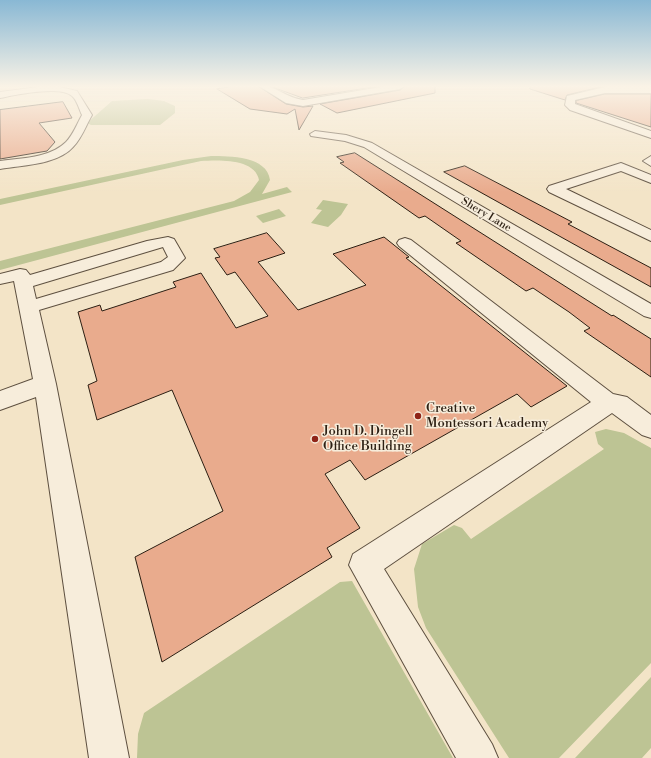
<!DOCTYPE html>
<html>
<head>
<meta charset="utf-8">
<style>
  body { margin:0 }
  canvas { display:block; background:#f3e4c7 }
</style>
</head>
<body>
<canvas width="651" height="758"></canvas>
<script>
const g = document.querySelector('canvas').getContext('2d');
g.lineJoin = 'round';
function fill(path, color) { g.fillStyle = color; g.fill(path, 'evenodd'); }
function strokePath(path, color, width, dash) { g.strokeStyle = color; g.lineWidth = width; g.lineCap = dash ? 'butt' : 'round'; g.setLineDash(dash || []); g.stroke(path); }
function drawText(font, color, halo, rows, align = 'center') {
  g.font = font + ' "Libre Bodoni",serif'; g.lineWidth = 3; g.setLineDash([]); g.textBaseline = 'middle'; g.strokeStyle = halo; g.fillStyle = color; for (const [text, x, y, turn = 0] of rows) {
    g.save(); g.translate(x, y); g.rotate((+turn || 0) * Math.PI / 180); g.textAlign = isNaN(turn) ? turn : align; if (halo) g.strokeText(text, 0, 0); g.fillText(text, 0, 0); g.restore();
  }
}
fill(new Path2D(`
  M148,99L164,101L175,106V113L160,125H91L87,123L112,101Z
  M211,156C230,156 267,156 270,180L262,194L287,187L292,192L0,270V261L234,201L250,192L259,180C255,158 218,160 201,161L0,205V199L183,160Z
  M323,200L348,204L341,215L328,227L311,223L322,210L316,209Z
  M279,209L286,216L263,223L256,216Z
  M606,429L624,433L651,448V663L559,758H509L426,628L418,607L414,569L422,544L454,525L462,528L471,539L604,449L598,444L595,432Z
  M352,581L453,758H137L138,734L144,713L340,582Z
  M651,677V748L642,758H575Z`), '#bdc494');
const building = new Path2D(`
  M235,86H258L286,104L303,107L313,106L299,130L295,109L287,114L250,109L217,89Z
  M270,86H380L303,98Z
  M405,86H435V93L337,113L320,104L400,90Z
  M531,86H604L567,95L565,100L530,89Z
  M605,94H651V127L576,103V101Z
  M63,102L72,118L39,123L55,142L47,151L0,159V110Z
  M355,153L612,316L613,315L651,339V377L584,331L590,328L569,312L533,288L526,291L456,243L461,241L425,216L419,218L340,163L344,162L337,157Z
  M465,166L572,222L568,224L651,268V287L444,172Z
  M267,233L285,253L258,262L298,310L366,285L333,254L384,237L409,257L406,258L567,386L531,407L517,394L365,480L350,460L325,474L360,528L327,548L332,557L162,662L135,557L223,511L172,390L97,420L88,385L97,381L78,312L100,305L102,311L176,287L173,282L201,273L236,328L268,316L235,272L227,275L215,258L220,257L214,249Z`);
fill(building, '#e9ab8d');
strokePath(building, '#2c1f13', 1);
const minor = new Path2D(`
  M259,86C274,84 286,98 303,100L387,86H404L400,89L303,106L286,103Z
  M38,87H60L77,91L92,115C86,125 82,138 73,147C57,165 22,165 0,169V161C21,158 50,158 66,142C73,135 77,124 82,115C79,109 77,100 72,96C60,85 15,95 0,98V92Z
  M605,87H651V93H605L575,100V104L651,131V138L570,110L565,105L567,96Z
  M315,131L346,135L372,143L651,304V318L644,316L364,147L345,141L311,136L310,134Z
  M651,156V166L643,161Z
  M621,163L651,175V183L621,171L566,189L651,230V241L549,192L547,189L549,186Z
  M168,237L174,239L185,258L173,270L39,310L56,384L129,758H89L36,397L0,410V391L33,379L14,281L0,284V274L20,269L26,270L30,275L147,241ZM163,247L168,257L161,262L36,299L33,286Z
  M405,238L411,240L613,394L627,397L651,415V438L642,435L612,413L384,569L492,744L498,758H456L349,565L353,554L591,402L399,246L397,243L399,240Z`);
strokePath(minor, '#5e5040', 2);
fill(minor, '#f7eddb');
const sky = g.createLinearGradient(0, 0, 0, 192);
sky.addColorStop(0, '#89b8d4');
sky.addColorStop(0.45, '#faf3e6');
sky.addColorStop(1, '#faf3e600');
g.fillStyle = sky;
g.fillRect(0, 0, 651, 192);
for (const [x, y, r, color] of [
  [418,416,4,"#8f2418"],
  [315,439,4,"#8f2418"]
]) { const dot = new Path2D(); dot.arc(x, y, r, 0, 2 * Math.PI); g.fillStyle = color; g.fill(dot); strokePath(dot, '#f7eddb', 1.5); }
drawText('11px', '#2c1f13', '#f7eddb', [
  ["Shery Lane",486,215,31]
]);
drawText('13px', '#2c1f13', '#f7eddb', [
  ["Creative",426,409],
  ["Montessori Academy",426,424],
  ["John D. Dingell",323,432],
  ["Office Building",323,447]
], 'left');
</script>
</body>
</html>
